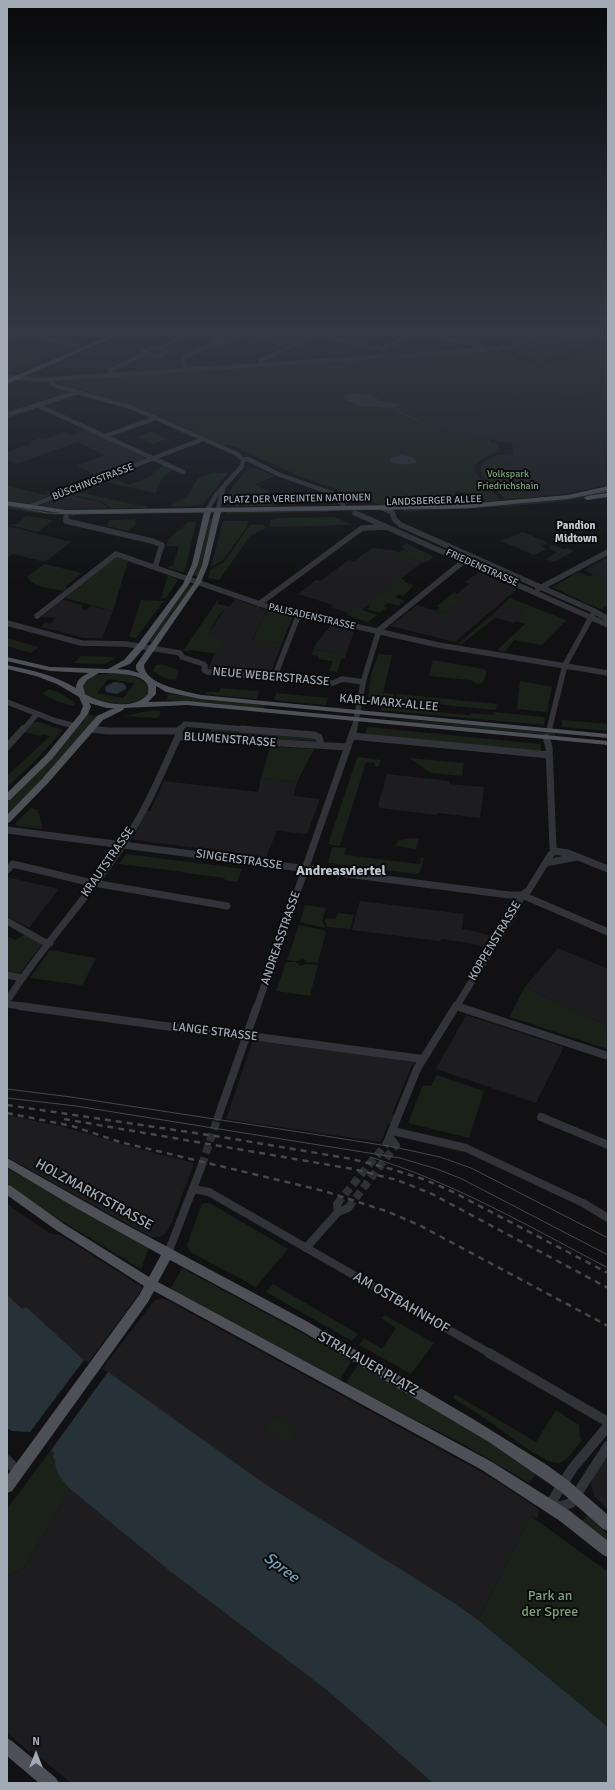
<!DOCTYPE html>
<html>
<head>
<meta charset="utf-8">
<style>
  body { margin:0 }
  #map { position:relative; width:615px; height:1790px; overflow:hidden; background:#111113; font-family:Signika,sans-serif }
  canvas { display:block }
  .frame { position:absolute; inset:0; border:8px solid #a1aab5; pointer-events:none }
  .north { position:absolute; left:16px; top:1734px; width:40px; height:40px; -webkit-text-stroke:3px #0c0c0e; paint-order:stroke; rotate:0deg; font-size:11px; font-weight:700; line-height:16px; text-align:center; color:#a1aab5 }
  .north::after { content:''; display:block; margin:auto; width:14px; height:18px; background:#a1aab5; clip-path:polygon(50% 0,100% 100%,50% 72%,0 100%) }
</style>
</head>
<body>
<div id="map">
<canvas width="615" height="1790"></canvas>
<div class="frame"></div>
<div class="north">N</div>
</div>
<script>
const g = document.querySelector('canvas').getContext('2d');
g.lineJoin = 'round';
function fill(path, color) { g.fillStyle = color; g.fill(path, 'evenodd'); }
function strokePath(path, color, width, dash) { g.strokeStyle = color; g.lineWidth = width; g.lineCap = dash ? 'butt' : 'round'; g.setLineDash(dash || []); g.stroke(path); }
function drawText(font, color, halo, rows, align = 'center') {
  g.font = font + ' Signika,sans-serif'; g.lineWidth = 4; g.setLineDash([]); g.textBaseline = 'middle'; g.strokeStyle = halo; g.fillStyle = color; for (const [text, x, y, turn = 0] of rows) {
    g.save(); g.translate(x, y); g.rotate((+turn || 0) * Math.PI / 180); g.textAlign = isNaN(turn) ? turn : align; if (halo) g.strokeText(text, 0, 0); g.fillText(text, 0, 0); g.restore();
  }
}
fill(new Path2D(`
  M266,333H285L305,338L283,347L263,341L251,347L261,350L250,355L241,356L228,352V351Z
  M550,333H570L591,342L556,358L519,346Z
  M523,397L590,399L608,407V485L570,493L527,498L520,468L499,461L498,455L513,454L512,443L456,435L439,429L447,427L442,425L495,404Z
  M87,430L148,459L100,477L77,466L104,455L78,442L16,464L7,460V452L31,444L29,442L41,438L45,439L65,432L72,435Z
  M66,494L101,502L109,508L62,509L41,506L48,501Z
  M7,526L71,542L45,562L13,554L7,558Z
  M523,532L548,543L541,546L547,549L534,555L501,541Z
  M553,545L564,549L567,548L574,551L554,562L546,559L557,552L550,549L551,548L549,547Z
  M372,548L391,550L411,556L409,558L422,562L362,610L355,607L348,613L331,607L333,605L298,594L316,580L320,581L349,560L354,561Z
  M608,557V581L584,570Z
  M479,572L517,589L455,642L390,626L417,605L444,613L461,599L453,597L469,584L465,582Z
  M235,599L267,610L253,639L282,643L271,672L251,669L249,675L213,672L208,669L215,653H219L225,639L208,637L212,631H210L226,607L230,606Z
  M63,600L82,605V609L86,610L91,606L113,611L102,638H84L41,627L45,623L50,624L56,618L41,617Z
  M505,603L521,608L528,611L514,623L490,616Z
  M331,625L355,630L346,653L313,650L316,643Z
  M387,774L450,781V784L484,787L480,818L438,813L437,815L380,808L378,806Z
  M261,778L297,782L294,796L320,799L307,834L277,831L266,857L135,840L133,838L147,811H150L164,781L258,792Z
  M7,877L59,889L29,928L7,916Z
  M360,901L464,914L462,929L474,931L490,936L483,947L469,943L442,939L441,941L431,940L352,930Z
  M558,948L608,969V1026L525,987Z
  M466,1015L564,1047L536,1103L436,1069Z
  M254,1041L416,1061L415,1063L414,1066L412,1065L392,1114L394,1115L391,1124H388L381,1142L226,1119L252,1043Z
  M7,1115L64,1127L135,1148L194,1163L172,1222L166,1233L160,1237H151L7,1157Z
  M7,1204L49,1233L62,1236L141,1286V1291L88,1363L84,1360L26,1308L24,1309L7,1295Z
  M158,1299H165L447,1453L495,1480L537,1508L539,1512L537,1519L531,1516L478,1620L456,1604L265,1484L102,1369L154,1301Z
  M608,1456V1510L595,1497L591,1485L592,1479Z
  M70,1489L171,1572L328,1691L433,1783H71L31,1750L29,1752L7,1732V1575L24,1568Z`), '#1d1d20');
fill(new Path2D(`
  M7,333L28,337L7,346L46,355L7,372Z
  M570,333H608V334L579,348L562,344L576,338H579L578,337Z
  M541,338L544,339L525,347L552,355L561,353L565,354L538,362L510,350Z
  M608,341V407L590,399L523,397L496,404V407L443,425L447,427L440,429L442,431L490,440V442L497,444L500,449L499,451C490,455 479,458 474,467L478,476L500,500L486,502L482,496L457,491L445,503L446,505H381L292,474L293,473L233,446L223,445L133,405L59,383L64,380L498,350L541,369L542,367L594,345H597L545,369Z
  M151,431L167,439L153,444L137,437Z
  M498,455L499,461L522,468L527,498L505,499L481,474V465L489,459Z
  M164,466L172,470L163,477L155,493L101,481L111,477L129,485L151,476L154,471Z
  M248,468L259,469L275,476L255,484L269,492L267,493L269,495H271L274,504L272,506H236L227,501L226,499L231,489Z
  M212,473H228L202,505L173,507L171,505L188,496L197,479Z
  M7,486L46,495L49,493L46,492L49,491L53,492L49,496L30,504L7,500Z
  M85,487L90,489H83L79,492L136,505L147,506L146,508H111L101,501L68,494Z
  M608,489V493C543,508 470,507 404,512L403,509L469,507L506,504Z
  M7,504L45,511L76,513L75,516L34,513L7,508Z
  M328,509V512L226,514L227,510Z
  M26,516L53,520L38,532L10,525L18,524Z
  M335,517L352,525L270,527V520L279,518Z
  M136,519L135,525L128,531L107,526L110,520Z
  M206,519H214L198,577L193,575Z
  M223,521H248L246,528L223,560L211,567Z
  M189,522H196L185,571L181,572L168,568L169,566H173L179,546H166L169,539Z
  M250,525H263L266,528L250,536L219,580L208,578L210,570L225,561Z
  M406,543L434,557L425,563L409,558L405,561L387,556C394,552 400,553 405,549L401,547Z
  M116,557L128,561L113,611L65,598Z
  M44,564L82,573L66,586L67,588L64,591C53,588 34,589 27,577Z
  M579,572L590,577L593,574L608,581V605L601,609L597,608L552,587Z
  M168,575L178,580L166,598H161Z
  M400,579L405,580L404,582L414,585L403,596L399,594L395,597L405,601L398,606L388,603L384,606L388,607L379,613L367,609L370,606L367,605Z
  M188,584L193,586L152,643L146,642Z
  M454,592L457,593L454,597L462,599L444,613L437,611L440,608L437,606Z
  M510,598L566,620L542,645L514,640L505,652L497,650L525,624L516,621L526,611L505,603Z
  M141,600L164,601L136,638L129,637Z
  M217,601H219L217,604L229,606C221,609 214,624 210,630L212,631L208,636L225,639L219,654L190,650L188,652L183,651Z
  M355,607L377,615L368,622L346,615Z
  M267,610L293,616L282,643L253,640Z
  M490,616L496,617L462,644H458Z
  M7,638L39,647L31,653L7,646Z
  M313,650L346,653L345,658H342L337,672L329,671L333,661L318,659V656L312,655Z
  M378,654L392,655L383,693L394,694L393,700L368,697L371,675Z
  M81,656L113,657L115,659L104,664L74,663Z
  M433,660L484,669L486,671C486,678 485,682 478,684L470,680L429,676Z
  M161,664L179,670L176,679C167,682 160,675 153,671L156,665Z
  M115,673C127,674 146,677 150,691C141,709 97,707 85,693C83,690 83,687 82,684L91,677L96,675ZM108,679L134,683V684L123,698L97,693Z
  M520,681L552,687L547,712L517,709Z
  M221,688L259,691L257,699L205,694L206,692H219Z
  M49,689L62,694L75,703L74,706L59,702L42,694Z
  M276,693L328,698L326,705L274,700Z
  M169,694L265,705L264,709L166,700Z
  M397,694L497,704L496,709L494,710L396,700Z
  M392,702L412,705L414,706V710L470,715V713L493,715L494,712L545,717L544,725L379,710Z
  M154,710L161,711L159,717L156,718L123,716Z
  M88,714L97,716L60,764L7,818V799Z
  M369,717L436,722L555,733V736Z
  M562,720L608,724V731L562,727Z
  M33,722H39L63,730L34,762L7,787V776L50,736L43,734L40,736L24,732Z
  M212,727L316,737L317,741L207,737Z
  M367,727L541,744V753L365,736Z
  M270,747L314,749L297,782L261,778Z
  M359,757L381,760L378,767L375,766V763L366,762L340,846L328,844L357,758Z
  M409,758L464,763L462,776L431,773Z
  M31,808L38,810L43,829L17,826L16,823Z
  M409,838L419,839L416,849L396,846L398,841Z
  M332,847L347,848L344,853L346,855L419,864L421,863L420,857L424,858L420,872L417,874L328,863Z
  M126,854L229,867L242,869L237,882L224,880L225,878L185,873L184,872L119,864Z
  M305,905L326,908L322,921L325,928L300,922Z
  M338,913L354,915L350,929L327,927L325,921L326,918L335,919Z
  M299,925L326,931L318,963L307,962L303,959L297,961L287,960Z
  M25,934L42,944L20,973L7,971V936L16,940Z
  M50,950L96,958L83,984L81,985L30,978Z
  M286,962H296L300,966L307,964L318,965L310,996L276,991Z
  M525,987L608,1026V1049L510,1017V1015Z
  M437,1075L484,1091L469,1138L408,1123L423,1085L431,1086Z
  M7,1168L149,1247L141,1269L27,1200L7,1185Z
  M204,1203H210L288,1249L256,1287L190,1252L187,1245L201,1206Z
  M182,1268L352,1360L340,1380L170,1290Z
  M273,1284L358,1334L352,1341L266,1292Z
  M385,1315L434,1343L411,1374L359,1345L364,1338L382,1349L396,1328L381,1318Z
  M359,1363L514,1456L537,1472L529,1483L465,1445L345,1384Z
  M455,1394L536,1442L556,1410L579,1425L580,1437L582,1440C576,1447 568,1461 559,1463C544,1465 496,1425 481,1416C472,1409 462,1404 453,1398Z
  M273,1417L296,1430L288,1441L266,1428Z
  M51,1450L54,1453C58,1474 54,1471 70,1489L24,1568L7,1575V1509Z
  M588,1515L608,1535V1544L580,1523Z
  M531,1516L608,1572V1727L478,1620Z`), '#192119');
fill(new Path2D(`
  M348,394C357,393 374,394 380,401L390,402L400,405L395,408L362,406L343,399V397Z
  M402,455L412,457L417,462C412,465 394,465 390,462L391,458Z
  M114,682L123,683L126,686V689L117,694L106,692L105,687Z
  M7,1295L23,1309L26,1307L84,1360L108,1372L265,1484L456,1604L478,1620L608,1727V1783H433L328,1691L171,1572L70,1489C61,1479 55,1473 55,1459H53L54,1453L49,1448L52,1443L30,1432L12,1431L7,1428Z`), '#263237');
fill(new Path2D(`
  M84,1360L108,1372L51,1450L49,1448L52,1443L30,1432Z`), '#111113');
strokePath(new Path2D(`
  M396,408L398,412L418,420`), '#263237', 1);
strokePath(new Path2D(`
  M202,1165L218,1117
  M337,1204L387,1143
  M348,1208L396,1145`), '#2e3033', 8, [8, 4.5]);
strokePath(new Path2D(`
  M24,333L77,345
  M314,333L382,349L385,350L389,356
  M427,333L481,346
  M521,335L532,338
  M213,339L226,333
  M216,340L227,343L248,333
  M153,347L167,351L157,356L143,352Z
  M157,348L183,337
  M382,349L413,333
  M259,365L261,360L319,334
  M186,370L183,358L220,341
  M110,373L111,370L147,353
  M7,377L39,380L495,349L512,346L544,333
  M50,380L54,385L59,387L131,407L237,454L243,460L248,459L280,475L343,497
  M39,406L183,472
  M7,415L78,392
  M105,436L156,418
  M331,497L342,503L344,508
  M28,507L203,439
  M382,508L385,509
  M208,509L216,495L242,466L243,460
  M218,509L223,489`), '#313338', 4.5);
strokePath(new Path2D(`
  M383,508L392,512L395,520L401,525L592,610L608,619
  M208,510L209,508
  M355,513L608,625
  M66,517V521L152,541L162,545L155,567
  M538,589L608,552
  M259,604L362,528L386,527
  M37,616L116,554L266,606L438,645L608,673
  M7,623L81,643L126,644L180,653L182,657L203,664L205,666L204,670L208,672L333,683L342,679L363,682
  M274,678L297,619L301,615
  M7,702L56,721L75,726
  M90,729L98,730
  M23,730L37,714
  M180,730L185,724L254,730
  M354,730L364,679L379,630L470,556
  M549,730L565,665L593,614`), '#313338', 5.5);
strokePath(new Path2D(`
  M90,729L108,731H179
  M242,729L314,735L319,737L321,745
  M352,736L549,755
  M178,737L348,747
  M546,737L549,747L553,848L555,851
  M7,747L23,729
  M7,830L509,895H522L608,932
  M555,851L568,853L608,869
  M546,863L577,857
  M7,870L13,864L88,882L227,906
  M7,921L44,942L50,943
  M7,975L22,978
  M7,1001C42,945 90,896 126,840C147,808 162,772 178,737L180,729
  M7,1004L27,1007
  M456,1006L458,1007
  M257,1007L354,729
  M456,1007L514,913L522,895L528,891L551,854L555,851`), '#313338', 7);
strokePath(new Path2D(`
  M20,1006L237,1036L258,1037L423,1059
  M456,1006L608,1056
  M218,1117L257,1006
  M541,1117L608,1145
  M393,1131L466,1148L583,1203L608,1218
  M390,1138L396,1145
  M387,1143L417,1069L456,1006
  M193,1189L209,1192L491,1354
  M337,1204L338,1212
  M306,1248L338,1212L348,1208
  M168,1253L202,1165`), '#313338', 8);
strokePath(new Path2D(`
  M489,1353L608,1422
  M7,1460L18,1472
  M549,1506L572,1469L608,1426
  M553,1506H562L571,1503L608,1446`), '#313338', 10);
fill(new Path2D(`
  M116,333H122L7,384V380Z
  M608,486V490L568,499L467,508L221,512L208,565L201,582L144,665C144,685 186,691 201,695L608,734V738L201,699L166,692L156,686V694L148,702L187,701L608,741V745L187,705L124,708L123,710L103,720L48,783L10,822L7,823V815L42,779L97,716L114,708H107L89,703L91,706L88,714L52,759L10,800H7V793L46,755L80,714L83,706L79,697L57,684L36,676L7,669V665C31,670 54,675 76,688C76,680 82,676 89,673L50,671L7,661V657L50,667L108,669L124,660L138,644L183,584L192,564L204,512L66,514L7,505V501L66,510L467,504L568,495ZM211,512H214L202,565L195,582L136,665V669L139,673L129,670L117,669L130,664L144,648L189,584L198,564ZM99,673C112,674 154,671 148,694C134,711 101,704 85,694L83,686L87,680Z
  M608,493V497L587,500L584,498L587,496Z
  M7,1158L121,1222L308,1322L473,1419L547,1465L570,1482L608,1515V1531L603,1529L560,1491L489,1442L300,1330L170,1260L158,1282L492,1462L570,1511L608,1541V1557L603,1555L560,1521L482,1470L154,1291L148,1302L12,1491L7,1493V1476L140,1294L144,1286L56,1230L7,1195V1185L11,1186L64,1224L149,1277L161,1255L76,1208L7,1167Z
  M7,1738L12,1741L56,1778L59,1783H39L7,1756Z`), '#4d5157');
strokePath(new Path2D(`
  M7,380L117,333
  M7,505L47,513L71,514L467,508L575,497L608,491
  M7,1089L71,1097L319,1135L394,1147L440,1157L471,1168L608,1238
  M7,1098L76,1106L400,1158L437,1169L462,1179L608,1255
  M370,1157C455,1183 530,1227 608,1268`), '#44484d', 1);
strokePath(new Path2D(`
  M7,1105L222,1137L352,1159L391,1169L423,1179L451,1191L608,1273
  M7,1113L72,1126L120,1142L324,1191L386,1211L419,1225L608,1326
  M64,1119L353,1169L397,1180L432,1194L608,1288`), '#44484d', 2.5, [6, 5]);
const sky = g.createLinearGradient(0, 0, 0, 584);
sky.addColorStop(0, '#09090a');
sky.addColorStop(0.57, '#323844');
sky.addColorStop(1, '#32384400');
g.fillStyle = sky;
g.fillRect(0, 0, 615, 584);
drawText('10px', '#79a276', '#0c0c0e', [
  ["Volkspark",508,474],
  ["Friedrichshain",508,486]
]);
drawText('10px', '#a1aab5', '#0c0c0e', [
  ["BÜSCHINGSTRASSE",93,482,-21],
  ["PLATZ DER VEREINTEN NATIONEN",297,499,-1],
  ["LANDSBERGER ALLEE",434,501,-2],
  ["FRIEDENSTRASSE",482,568,24],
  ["PALISADENSTRASSE",312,617,13]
]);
drawText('bold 11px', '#c2c8d0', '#0c0c0e', [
  ["Pandion",576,526],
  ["Midtown",576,539]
]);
drawText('12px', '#a1aab5', '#0c0c0e', [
  ["NEUE WEBERSTRASSE",271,677,5],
  ["KARL-MARX-ALLEE",389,703,5],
  ["BLUMENSTRASSE",230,740,4],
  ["SINGERSTRASSE",239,860,8],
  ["KRAUTSTRASSE",108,862,-55],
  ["ANDREASSTRASSE",281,938,-71],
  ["KOPPENSTRASSE",495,941,-59],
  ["LANGE STRASSE",215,1032,7]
]);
drawText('bold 14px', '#c2c8d0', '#0c0c0e', [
  ["Andreasviertel",341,871]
]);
drawText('14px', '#a1aab5', '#0c0c0e', [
  ["HOLZMARKTSTRASSE",94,1195,29],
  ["AM OSTBAHNHOF",401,1303,30],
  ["STRALAUER PLATZ",368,1364,30]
]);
drawText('14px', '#79a276', '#0c0c0e', [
  ["Park an",550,1596],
  ["der Spree",550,1612]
]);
drawText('italic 16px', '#749fb4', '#0c0c0e', [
  ["Spree",281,1568,37]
]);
</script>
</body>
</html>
